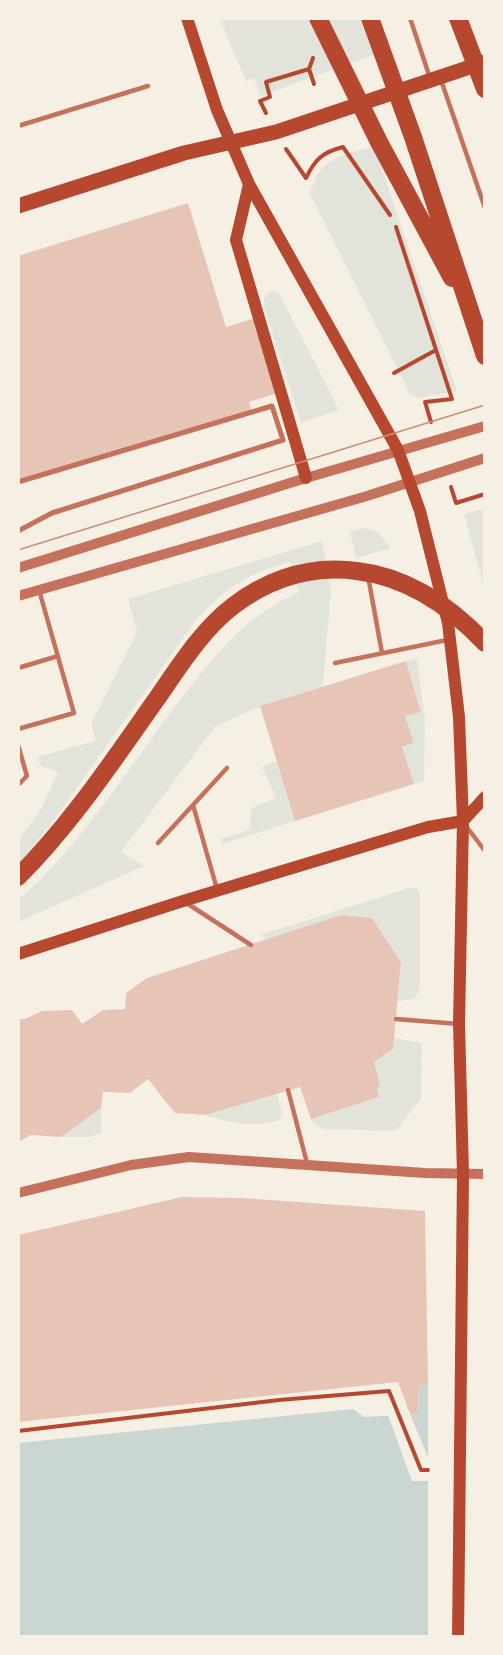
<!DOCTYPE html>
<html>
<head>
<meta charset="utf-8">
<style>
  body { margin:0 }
  #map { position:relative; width:503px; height:1655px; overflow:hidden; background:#f6efe4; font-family:Signika,sans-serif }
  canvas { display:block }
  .frame { position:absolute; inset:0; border:20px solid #f6efe4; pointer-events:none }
</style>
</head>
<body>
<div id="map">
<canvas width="503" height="1655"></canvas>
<div class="frame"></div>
</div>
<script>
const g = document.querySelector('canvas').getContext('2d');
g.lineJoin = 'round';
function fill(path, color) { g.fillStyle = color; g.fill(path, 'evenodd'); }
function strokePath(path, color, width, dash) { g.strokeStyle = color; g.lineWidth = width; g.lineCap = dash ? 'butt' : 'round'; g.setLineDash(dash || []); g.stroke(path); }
fill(new Path2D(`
  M219,18H366L375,54L261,96L254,78L246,81Z
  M374,146L457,391L418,398L410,394L310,194C319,157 341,156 374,146Z
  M274,291L280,295L339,410L301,423L264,306V299L267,293Z
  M485,508V590L464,514Z
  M364,528L378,532L391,548L356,558L350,532Z
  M322,541L331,589L323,686L260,706L215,727L121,852L144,866L18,922V900C77,850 127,770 174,708C211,660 242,617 299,592L290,562C247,574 226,587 196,620L49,827L18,865V840L41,809L58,772L41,766L37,757L96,741L91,724L137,632L128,599Z
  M417,658L425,720L424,781L414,784L402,747L414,743L405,716L421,711L406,661Z
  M277,761L295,821L222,844L221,839L249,830L252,808L276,798L262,767Z
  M409,888H416L420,892V988L414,999L398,1001L401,962L372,918L341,915L267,939L260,935Z
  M394,1038L422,1043L421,1098L396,1131L324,1129L315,1125L311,1119L379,1097L377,1089L380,1085L374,1062L393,1049Z
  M277,1094L282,1113L280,1120C258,1128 227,1123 206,1115Z
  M101,1108V1133L89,1137H61Z`), '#e2e4dc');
fill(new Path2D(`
  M485,1377V1637H18V1443L353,1409L364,1417L418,1414L419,1386Z`), '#c9d6d2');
fill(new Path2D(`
  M485,1374V1637H428V1481H412L388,1415L410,1414L428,1457V1382Z`), '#f6efe4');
fill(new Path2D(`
  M188,203L226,327L261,316L284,391L249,402L252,412L18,482V256Z
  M406,661L421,712L405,716L414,743L402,747L414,784L295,821L260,706Z
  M341,915L372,918L401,962L393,1049L374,1062L380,1085L377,1089L379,1097L311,1119L300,1087L206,1115L175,1113L148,1079L130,1093L103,1092L101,1108L61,1137L31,1135L18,1142V1019H25L42,1011L72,1010L82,1024L103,1010L125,1009L126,993L147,978Z
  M182,1197L242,1198L425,1211L428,1385L419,1386L418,1414H410L398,1382L18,1422V1235Z`), '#e6c5b7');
strokePath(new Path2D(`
  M309,69L314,84
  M266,113L260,101L270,97L266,82L309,69L313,58
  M286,149L306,178C315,159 323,152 343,147L390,215
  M396,227L452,399L425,402L431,422
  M394,373L436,350
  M451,487L456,503L485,494
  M18,1431L279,1400L389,1391L421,1470H428`), '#b5482f', 4);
strokePath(new Path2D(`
  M410,18L430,78
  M441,80L485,208
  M18,126L148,86
  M368,576L382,653
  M335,663L447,640
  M18,668L58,656
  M18,729L74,713L39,590
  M18,745L27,776L18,785
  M193,805L217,889
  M466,826L485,851
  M158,843L227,768
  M185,902L251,945
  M396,1019L459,1024
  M288,1090L307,1163`), '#c5725c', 4.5);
strokePath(new Path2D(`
  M18,482L272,406L283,440L52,513L18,531`), '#c5725c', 5);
strokePath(new Path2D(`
  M18,568L306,478L485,426
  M18,596L367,496L485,458
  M18,1193L131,1165L189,1157L425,1173L485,1174`), '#c5725c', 10);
strokePath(new Path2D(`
  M187,18L217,110L249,184L398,450L420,511L448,623L459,717L463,821L459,1024L463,1174L458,1637
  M249,184L236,240L306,478
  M18,954L183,901L428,827L463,821L485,797`), '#b5482f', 12);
strokePath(new Path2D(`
  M18,206L184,153L276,132L485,62`), '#b5482f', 15);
strokePath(new Path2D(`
  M318,18L379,142L452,278
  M370,18L413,137L485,356
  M458,18L485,89
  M18,877C72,823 114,759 158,697C180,665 202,630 233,606C270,578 311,565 357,571C408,577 450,606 485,643`), '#b5482f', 18);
strokePath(new Path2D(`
  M18,550L485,405`), '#cf8b77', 1.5);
</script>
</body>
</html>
